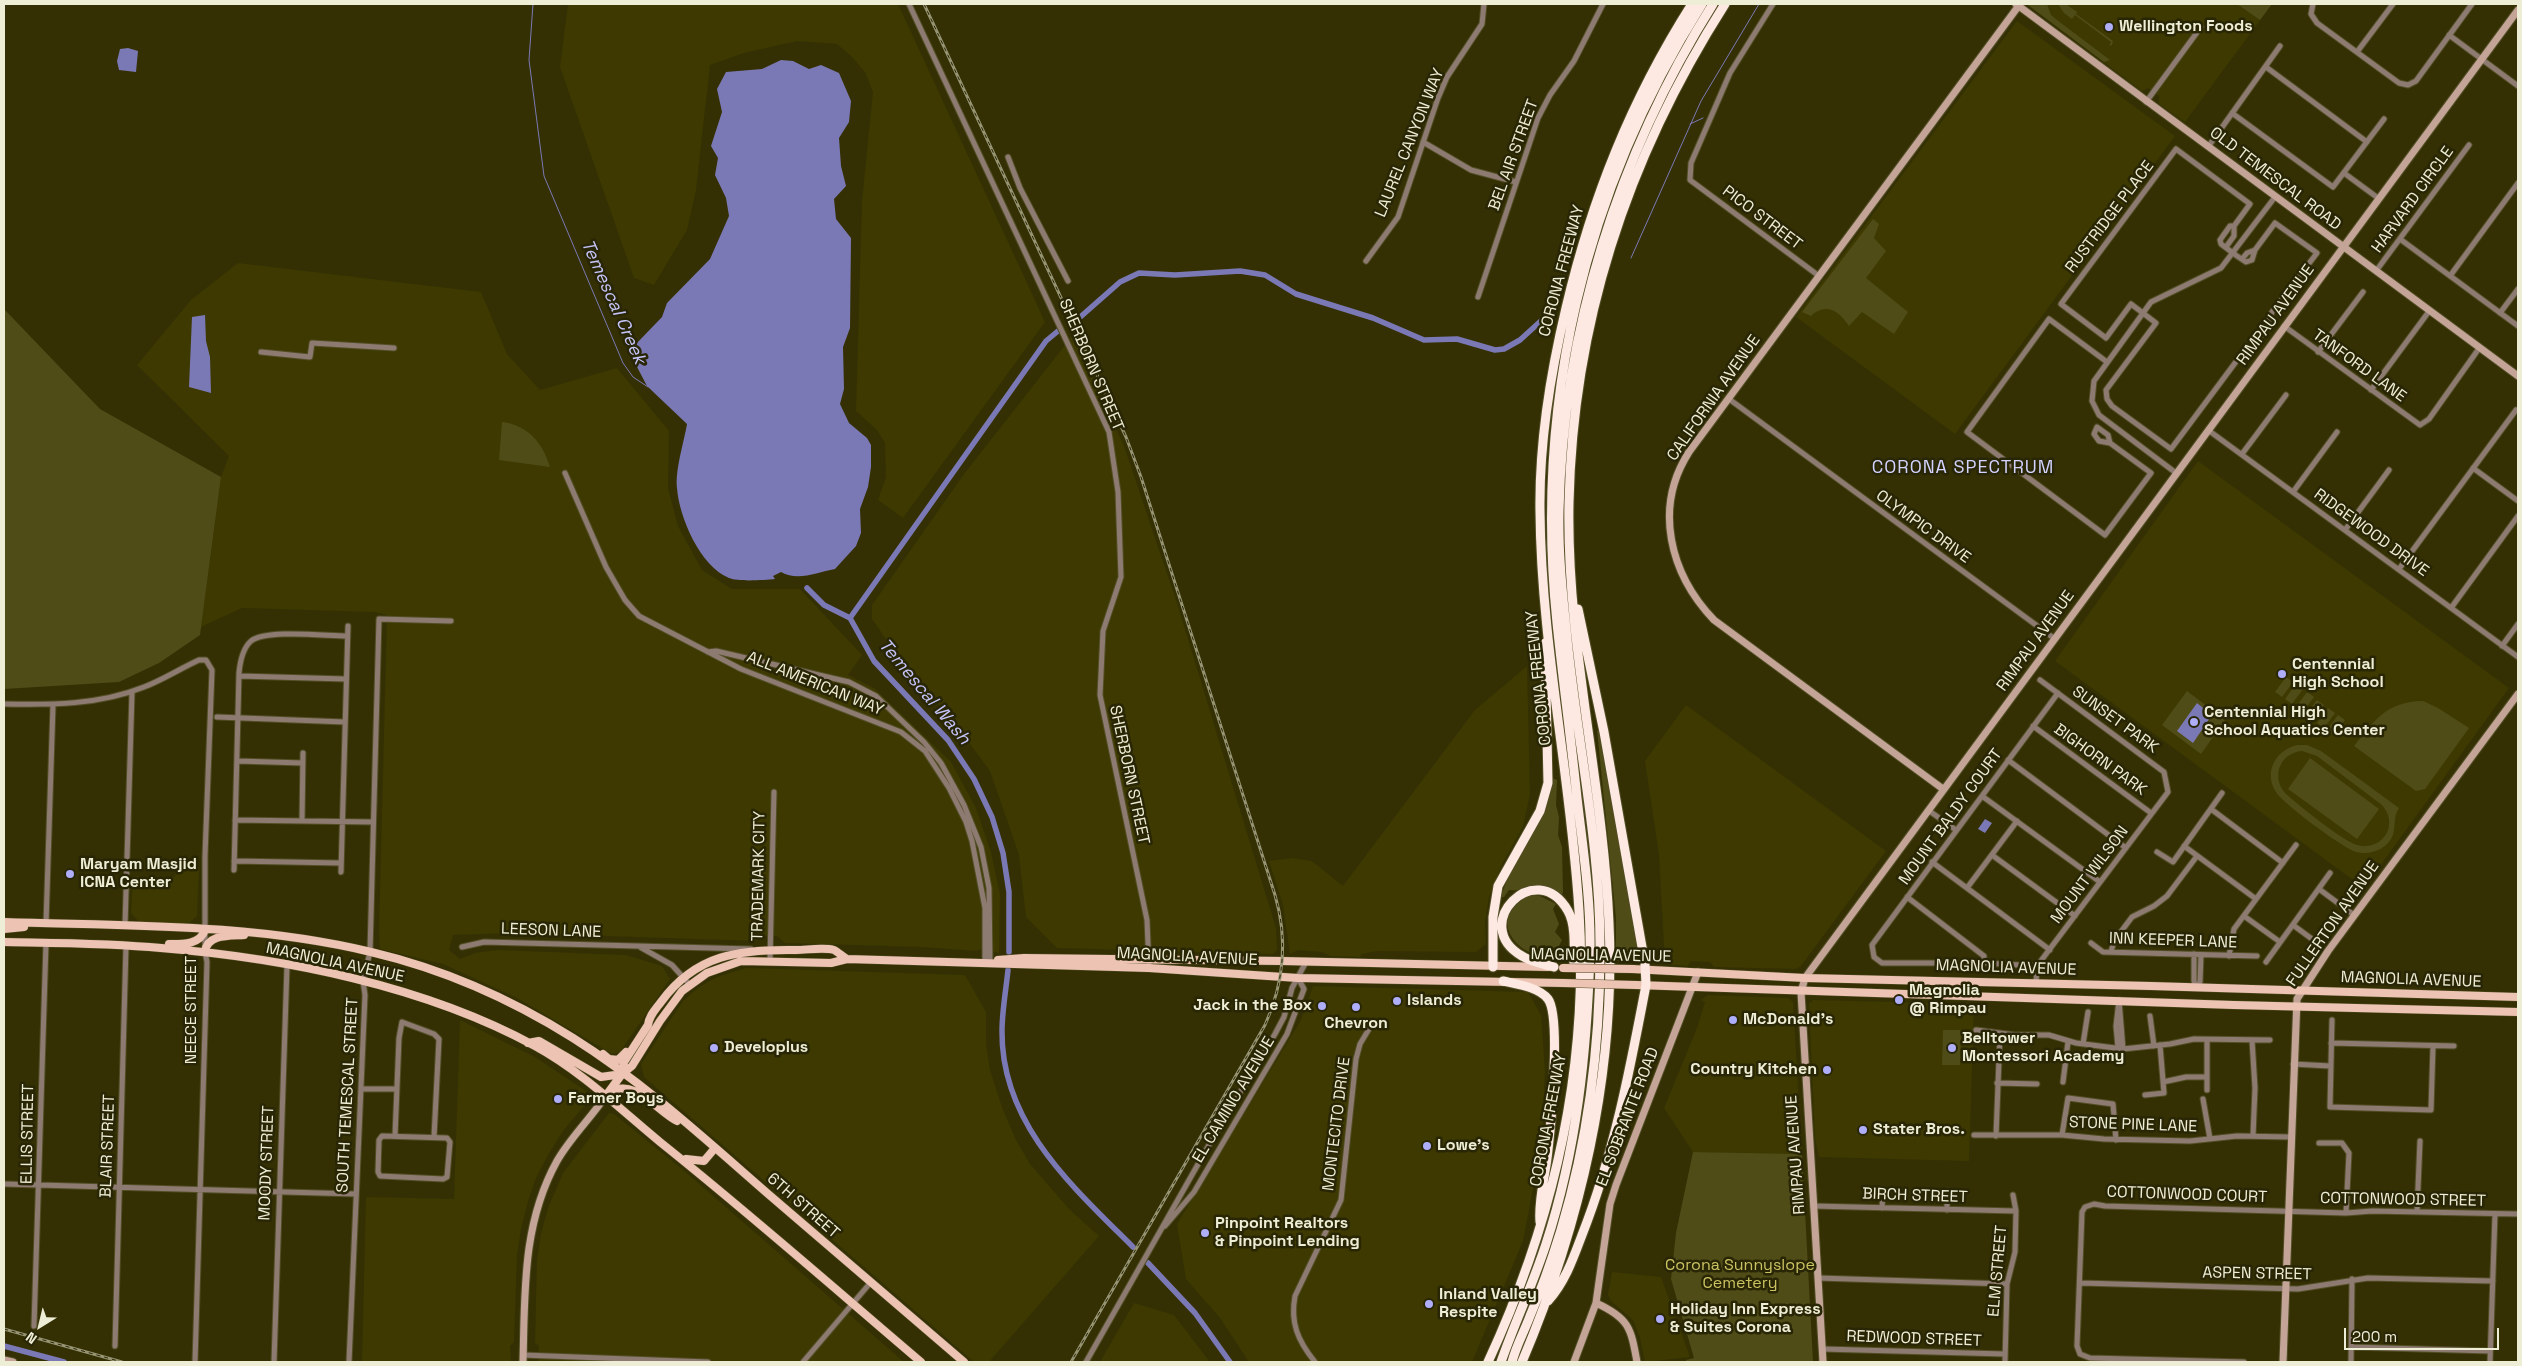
<!DOCTYPE html>
<html>
<head>
<meta charset="utf-8">
<style>
  body { margin:0 }
  #map { position:relative; width:2522px; height:1366px; overflow:hidden; background:#343004; font-family:"Space Grotesk",sans-serif }
  canvas { display:block }
  .frame { position:absolute; inset:0; border:5px solid #eeedd5; pointer-events:none }
  .north { position:absolute; left:15px; top:1301px; width:50px; height:50px; -webkit-text-stroke:4px #292606; paint-order:stroke; rotate:216deg; font-size:14px; font-weight:700; line-height:20px; text-align:center; color:#eeedd5 }
  .north::after { content:''; display:block; margin:auto; width:18px; height:22px; background:#eeedd5; clip-path:polygon(50% 0,100% 100%,50% 72%,0 100%) }
  .scale { position:absolute; left:2344px; top:1328px; width:155px; height:22px; box-sizing:border-box; border:2px solid #eeedd5; border-top:0; padding-left:6px; font-size:15px; line-height:18px; white-space:nowrap; color:#eeedd5; -webkit-text-stroke:4px #292606; paint-order:stroke }
</style>
</head>
<body>
<div id="map">
<canvas width="2522" height="1366"></canvas>
<div class="frame"></div>
<div class="north">N</div>
<div class="scale">200 m</div>
</div>
<script>
const g = document.querySelector('canvas').getContext('2d');
g.lineJoin = 'round';
function fill(path, color) { g.fillStyle = color; g.fill(path, 'evenodd'); }
function strokePath(path, color, width, dash) { g.strokeStyle = color; g.lineWidth = width; g.lineCap = dash ? 'butt' : 'round'; g.setLineDash(dash || []); g.stroke(path); }
function drawText(font, color, halo, rows, align = 'center') {
  g.font = font + ' "Space Grotesk",sans-serif'; g.lineWidth = 5; g.setLineDash([]); g.textBaseline = 'middle'; g.strokeStyle = halo; g.fillStyle = color; for (const [text, x, y, turn = 0] of rows) {
    g.save(); g.translate(x, y); g.rotate((+turn || 0) * Math.PI / 180); g.textAlign = isNaN(turn) ? turn : align; if (halo) g.strokeText(text, 0, 0); g.fillText(text, 0, 0); g.restore();
  }
}
fill(new Path2D(`
  M568,4H898L1045,322L903,518L878,500L886,477L885,443L877,430L856,411L862,201L873,92L865,72L851,56L837,44L797,41L744,53L710,65L696,190L687,230L654,285L634,278L560,67Z
  M2032,4H2272L2185,122L2159,104V96L2148,88L2142,91L2028,5Z
  M2017,21L2175,136L1955,434L1796,317Z
  M238,263L481,292L507,354L540,390L617,368L669,431L668,488L678,526L702,570L732,589H800L862,655L848,675L874,688L951,762L976,808L991,852L1000,894L999,953L982,949L975,951L923,947L785,943L777,936H761L757,941L517,933L453,935L449,950L460,959L475,953L497,950L626,955L662,966L670,979L620,1052L612,1054L517,998L443,964L380,949L379,931L387,615L375,612L242,608L201,627L221,477L229,456L137,365L191,300Z
  M1073,335L1124,446L1177,603L1276,928L1277,950L1273,954L1057,948L1026,917L1019,855L990,771L950,717L910,674L872,619V605L964,474Z
  M2198,461L2509,688L2364,888L2055,661Z
  M1527,666L1530,794L1523,827L1502,864L1489,897L1485,923L1486,944L1476,952L1377,951L1362,954L1360,957L1330,956L1322,952L1298,950L1290,954L1283,905L1269,861L1292,858L1312,861L1343,886L1475,710Z
  M1686,705L1886,851L1801,966L1796,969L1714,967L1710,962L1691,961L1688,966L1665,964L1659,855L1645,761Z
  M176,866L199,867L197,916L189,923H140L131,913L133,876L175,877Z
  M746,968L965,975L986,1012V1044L990,1070L1003,1110L1016,1140L1030,1164L1070,1210L1099,1236L989,1362H974L644,1077L641,1064L683,1001L699,987L717,977Z
  M1313,986L1528,992L1541,1015L1545,1070L1542,1142L1523,1241L1472,1362H1249L1220,1318L1186,1279L1177,1224L1301,1020Z
  M1708,995L1788,998L1793,1002L1802,1154L1693,1152L1664,1108L1697,1028L1705,1002L1701,1000Z
  M1813,1000L1974,1004L1969,1161L1819,1157L1815,1138L1809,1004Z
  M460,1020L535,1057L586,1091L590,1099L563,1131L548,1155L536,1178L528,1201L521,1229L517,1255L514,1342L510,1346L511,1362H362L366,1197L454,1199Z
  M609,1113L614,1114L682,1169L904,1362H538L539,1346L535,1343L537,1260L541,1234L548,1208L563,1173Z
  M1612,1272L1661,1277L1690,1357L1645,1362L1640,1338L1633,1320L1611,1301L1608,1295Z
  M1134,1303L1174,1315L1210,1362H1100Z`), '#3d3900');
fill(new Path2D(`
  M2032,4H2047L2051,15L2057,20L2110,60L2104,62L2028,5Z
  M2058,4H2066L2077,12L2076,14L2113,41L2112,45L2109,46L2111,42L2075,15L2072,19L2064,13Z
  M2237,4H2272L2260,20Z
  M1873,219L1879,224L1874,238L1886,251L1866,278L1908,312L1894,334L1862,312L1849,326C1839,311 1826,302 1811,316L1802,312Z
  M4,309L100,409L221,477L200,635L159,663L119,682L4,689Z
  M502,422C528,425 543,443 550,467L499,460Z
  M2286,677L2293,682L2282,697L2275,692Z
  M2296,684L2303,689L2292,704L2285,699Z
  M2187,691L2225,720L2201,754L2162,725Z
  M2307,692L2314,697L2303,712L2296,707Z
  M2317,700L2324,705L2313,719L2306,714Z
  M2423,701L2438,708L2469,728L2425,789L2416,791L2354,746C2376,719 2386,702 2423,701Z
  M2328,708L2335,713L2324,728L2317,723Z
  M2338,715L2345,720L2334,735L2327,730Z
  M1597,730L1600,732L1639,956L1637,961H1616V918Z
  M2297,745H2307L2321,751L2399,808C2390,821 2401,836 2382,848C2374,853 2364,854 2356,852C2343,848 2282,803 2276,792C2263,772 2276,750 2297,745ZM2302,751L2317,756L2382,805C2388,812 2391,820 2388,830C2384,842 2370,849 2357,845C2343,841 2297,804 2285,793C2271,776 2280,753 2302,751Z
  M2310,758L2379,809L2357,839L2288,789Z
  M1551,778L1557,780L1556,805L1559,817L1558,835L1562,847L1563,892L1562,895C1534,881 1532,892 1509,890L1504,897H1500Z
  M1531,895L1540,896L1556,904L1553,909L1559,924L1555,932L1562,940L1559,946L1553,948L1544,945L1540,947L1537,955C1502,944 1496,907 1531,895Z
  M1943,1030H1961L1960,1065H1942Z
  M1693,1152L1802,1154L1813,1362H1687L1686,1360L1694,1358L1671,1279L1676,1233Z`), '#504c17');
fill(new Path2D(`
  M128,48L138,51L136,72L119,70L117,61L120,49Z
  M781,60L793,61L809,69L821,65L839,73L851,101L849,122L839,138L841,166L846,186L834,199L836,219L851,238L850,328L843,347L844,389L840,404L849,423L867,438L871,445V467L868,487L860,509L861,533L856,546L835,569C817,572 798,582 781,572L773,576L775,579C764,580 739,582 729,578C700,566 679,517 677,488C675,470 684,442 687,424L647,386L636,365V344L662,317L667,303L710,259L729,216L726,198L715,175L718,158L711,146L722,112L717,89L726,72L762,69Z
  M205,315L206,341L210,357L211,393L189,387L192,317Z
  M2197,703L2212,715L2193,743L2177,731Z
  M1985,819L1992,823L1985,833L1978,829Z`), '#7b79b5');
strokePath(new Path2D(`
  M533,4L529,60L544,176L623,363L633,377L648,387
  M1690,124L1703,118
  M1631,258L1701,101L1759,4`), '#7b79b5', 1);
strokePath(new Path2D(`
  M1078,319L1120,282L1139,273L1175,275L1240,271L1265,275L1296,294L1373,318L1424,340L1457,339L1495,350L1504,349L1520,340L1543,319
  M807,588L824,605L850,618L874,661L948,740L974,779L992,817L1003,853L1009,892V952
  M850,618L1046,341L1058,331
  M1008,970C1006,990 1002,1011 1002,1031C1001,1124 1073,1187 1133,1247
  M1148,1263L1195,1313L1230,1362
  M4,1346L64,1362`), '#7b79b5', 5.5);
const street = new Path2D(`
  M909,4L1109,432L1118,492L1121,577L1103,631L1100,695L1147,920L1149,968
  M1773,4L1730,73L1691,163L1690,180L1819,276
  M2313,4L2311,14L2317,23L2399,83L2408,85L2416,81L2472,4
  M2449,35L2518,86
  M2357,52L2393,4
  M2266,67L2367,142
  M2146,102L2201,27
  M2232,113L2333,187L2384,119
  M1423,142L1471,170L1516,182
  M2208,147L2280,46
  M1008,157L1020,188L1068,281
  M2344,173L2378,198
  M2234,226L2250,204L2176,149L2061,304L2106,338L2131,304L2156,323L2106,390L2107,399L2112,406L2171,449L2238,359L2248,353L2266,328L2272,312L2317,253L2275,223L2255,250
  M2400,239L2518,326
  M2226,247L2234,236V226H2230L2220,240L2221,244L2237,256C2240,258 2243,260 2246,262L2252,260L2255,250L2247,253L2242,259
  M1366,261L1398,217L1438,98L1447,77L1482,24L1484,4
  M2376,271L2469,145
  M2450,276L2518,183
  M1478,297L1538,118L1550,95L1574,61L1603,4
  M2500,313L2518,289
  M2284,326L2420,425L2429,419L2480,347
  M261,352L310,357L312,343L394,348
  M2318,352L2363,292
  M2107,362L2049,319L1967,432L2105,535L2151,473L2110,443L2099,441L2094,434L2097,427L2108,435L2110,443
  M2371,390L2430,310
  M1729,399L2055,639
  M2208,430L2518,657
  M2242,454L2286,395
  M2473,468L2518,501
  M565,473L606,567L625,600L639,616L741,669L901,732L925,751L949,788L966,822L972,841L985,908V962
  M2176,473L2099,415L2092,401L2094,381L2151,302L2221,268L2275,197
  M2293,492L2337,432
  M2345,530L2389,470
  M2399,569L2516,410
  M2451,608L2518,516
  M2502,646L2518,624
  M708,652L716,651L849,682L876,696L924,742L941,763L964,805L981,847L989,888L990,962
  M239,676L346,679
  M4,704C51,705 99,705 144,687C163,680 181,668 199,660H206L212,670L205,856V952L207,962L195,1362
  M217,717L345,722
  M2033,726L2151,813
  M2008,760L2126,848
  M237,761L303,763
  M1982,796L2100,882
  M2211,809L2283,863
  M1928,810L1956,830
  M235,820L373,822
  M302,821L303,753
  M2184,846L2256,899
  M2157,852L2173,862L2222,793
  M1992,855L2075,916
  M234,861L341,863
  M1932,862L2050,950
  M234,870L239,673C240,662 242,649 251,641C267,629 326,636 347,636
  M341,872L348,626
  M1967,888L2017,821
  M2319,889L2354,915
  M1907,897L1984,956V963
  M2244,916L2280,942
  M46,924L53,705
  M2293,925L2316,942
  M125,926L132,692
  M2091,943L2103,952L2257,956
  M462,947L484,942L751,949
  M640,947L672,965L690,985
  M2111,952L2114,941L2132,917L2154,906L2167,896L2197,856
  M2194,954V981L2196,988
  M2229,956L2234,929L2296,845
  M770,960L774,792
  M2266,962L2330,873
  M2037,966L1984,963H1882L1874,957L1872,945L2058,693
  M2036,983L2037,966L2168,792L2164,772L2040,680
  M2196,988L2200,982L2201,955
  M2119,1000L2123,1049
  M2150,1016L2154,1046
  M2332,1020L2330,1107L2431,1110L2433,1046
  M1976,1030L2015,1035H2049L2076,1043L2123,1049L2170,1044L2194,1039L2270,1040
  M2252,1040L2255,1088L2253,1136
  M2331,1043L2454,1046
  M2083,1044L2088,1012
  M2118,1048L2116,1026L2119,1000
  M2293,1064L2330,1066
  M2063,1082L2068,1042
  M2163,1082L2186,1077H2207
  M1997,1083L2037,1084
  M361,1089H397
  M2207,1090V1040
  M2145,1095L2164,1093L2160,1045
  M2203,1099L2210,1139
  M1974,1135H2062L2104,1139L2190,1141L2237,1136L2291,1137
  M2062,1135L2068,1098L2113,1104L2116,1140
  M382,1136L447,1138L450,1142L447,1177L443,1179L380,1176L378,1172L379,1140Z
  M395,1136L399,1038L402,1022L434,1034L439,1039L434,1137
  M1996,1136L2000,1034
  M2319,1143H2342L2349,1153L2346,1213
  M4,1184L356,1194
  M1813,1206L2016,1211
  M1882,1208L1883,1189
  M1947,1210V1191
  M2417,1211L2420,1141
  M1165,1226L1194,1192L1287,1034L1304,989L1298,978
  M1818,1278L2007,1284
  M2081,1283L2298,1289L2368,1278L2493,1281
  M34,1326L46,943
  M115,1346L126,946
  M2351,1347L2490,1351
  M1822,1349L2005,1354
  M523,1355L708,1362
  M274,1362L287,966
  M349,1362L365,995L363,981L370,952L379,619L451,621
  M803,1362L871,1282
  M1086,1362L1214,1136L1275,1034L1284,1017L1292,988L1306,962
  M1315,1362C1298,1341 1290,1323 1295,1296L1341,1200L1356,1059L1360,1044L1372,1024
  M2005,1362L2007,1284L2015,1252L2016,1211L2013,1195
  M2244,1362L2090,1358L2080,1354L2077,1346L2082,1212L2085,1207L2094,1204L2105,1206L2346,1213L2372,1211L2518,1214
  M2351,1362L2352,1279
  M2490,1362L2495,1214`);
const secondary = new Path2D(`
  M2016,4L2518,376
  M1943,789L1714,620C1670,574 1653,508 1689,452L2020,4
  M1596,1303C1629,1318 1631,1328 1637,1362
  M4,1360L13,1362
  M523,1362C525,1292 522,1224 557,1161C570,1138 590,1119 605,1097
  M1574,1362L1596,1303L1610,1204L1616,1185L1698,972
  M1823,1362L1801,992L1805,978L2518,10
  M2283,1362L2297,999L2328,951L2518,694`);
const primary = new Path2D(`
  M4,922C126,926 251,923 371,952C443,969 511,999 573,1038C643,1082 705,1139 767,1193C833,1249 898,1306 964,1362
  M4,929L24,927
  M4,942C56,943 109,943 161,948C285,958 425,986 535,1046C581,1071 620,1109 660,1142C749,1213 834,1288 921,1362
  M169,944C182,944 200,945 205,930
  M205,952C207,934 229,936 244,935
  M998,960L1024,958L1282,961L1548,967
  M1632,969L1805,978L2151,986L2518,997
  M1636,985L2234,1005L2518,1012
  M528,1043L539,1041L601,1077L622,1074
  M603,1054L609,1059L618,1060L626,1052
  M622,1074L624,1062L648,1025C649,1016 655,1010 661,1002C696,954 740,949 796,950C807,950 824,947 834,950C838,952 843,957 847,959
  M610,1093C633,1076 658,1112 677,1121
  M605,1097L622,1074L632,1066L660,1021L682,991L707,973L741,961L831,963L847,959L1149,968L1298,978L1563,983
  M686,1159L704,1161L715,1148`);
const highway = new Path2D(`
  M1493,967V917L1498,886L1540,811L1548,783L1545,643
  M1554,967C1544,964 1531,962 1522,956C1468,925 1536,855 1568,911C1576,925 1574,948 1574,964
  M1503,981C1516,984 1539,987 1548,999C1561,1016 1551,1124 1548,1150C1546,1174 1538,1198 1540,1222
  M1548,1301C1565,1282 1573,1259 1582,1235C1614,1154 1630,1069 1646,985L1645,964L1604,732L1578,609
  M1488,1362C1554,1219 1589,1069 1579,911C1571,777 1541,645 1540,511C1539,442 1550,375 1566,308C1592,198 1631,100 1692,4
  M1501,1362C1515,1322 1533,1284 1546,1244C1577,1149 1587,1052 1590,952C1591,900 1583,849 1577,798C1571,739 1563,681 1557,623C1534,403 1584,191 1702,4
  M1512,1362C1516,1346 1524,1332 1530,1316C1542,1288 1552,1259 1561,1230C1588,1140 1600,1045 1600,952C1601,844 1576,737 1566,629C1562,590 1558,550 1559,510C1563,330 1618,155 1713,4
  M1522,1362C1580,1225 1616,1074 1609,923C1603,782 1566,644 1569,502C1573,321 1628,156 1725,4`);
strokePath(street, '#524e25', 7);
strokePath(secondary, '#524e25', 9);
strokePath(primary, '#524e25', 9);
strokePath(highway, '#524e25', 11);
strokePath(street, '#8d7a71', 5);
strokePath(secondary, '#c3a497', 7);
strokePath(primary, '#edc4b3', 8);
strokePath(highway, '#fde9e1', 9);
const rail = new Path2D(`
  M924,4L1126,437L1141,477L1275,895C1288,939 1284,983 1265,1025L1071,1362
  M4,1329L122,1362`);
strokePath(rail, '#969472', 3);
strokePath(rail, '#292606', 1, [4]);
const primaryBridge = new Path2D(`
  M1563,968L1632,969
  M1563,983L1636,985`);
strokePath(primaryBridge, '#524e25', 9, []);
strokePath(primaryBridge, '#edc4b3', 8);
for (const [x, y, r, color] of [
  [2109,27,5,"#afaefa"],
  [2282,674,5,"#afaefa"],
  [2194,722,5,"#afaefa"],
  [70,874,5,"#afaefa"],
  [1899,1000,5,"#afaefa"],
  [1397,1001,5,"#afaefa"],
  [1322,1006,5,"#afaefa"],
  [1356,1007,5,"#afaefa"],
  [1733,1020,5,"#afaefa"],
  [714,1048,5,"#afaefa"],
  [1952,1048,5,"#afaefa"],
  [1827,1070,5,"#afaefa"],
  [558,1099,5,"#afaefa"],
  [1863,1130,5,"#afaefa"],
  [1427,1146,5,"#afaefa"],
  [1205,1233,5,"#afaefa"],
  [1429,1304,5,"#afaefa"],
  [1660,1319,5,"#afaefa"]
]) { const dot = new Path2D(); dot.arc(x, y, r, 0, 2 * Math.PI); g.fillStyle = color; g.fill(dot); strokePath(dot, '#292606', 2); }
drawText('bold 16px', '#eeedd5', '#292606', [
  ["Wellington Foods",2119,27],
  ["Centennial",2292,665],
  ["High School",2292,683],
  ["Centennial High",2204,713],
  ["School Aquatics Center",2204,731],
  ["Maryam Masjid",80,865],
  ["ICNA Center",80,883],
  ["Magnolia",1909,991],
  ["@ Rimpau",1909,1009],
  ["Islands",1407,1001],
  ["Jack in the Box",1312,1006,"right"],
  ["McDonald's",1743,1020],
  ["Chevron",1356,1024,"center"],
  ["Belltower",1962,1039],
  ["Montessori Academy",1962,1057],
  ["Developlus",724,1048],
  ["Country Kitchen",1817,1070,"right"],
  ["Farmer Boys",568,1099],
  ["Stater Bros.",1873,1130],
  ["Lowe's",1437,1146],
  ["Pinpoint Realtors",1215,1224],
  ["& Pinpoint Lending",1215,1242],
  ["Inland Valley",1439,1295],
  ["Respite",1439,1313],
  ["Holiday Inn Express",1670,1310],
  ["& Suites Corona",1670,1328]
], 'left');
drawText('16px', '#eeedd5', '#292606', [
  ["LAUREL CANYON WAY",1410,143,-68],
  ["BEL AIR STREET",1514,155,-70],
  ["OLD TEMESCAL ROAD",2275,179,37],
  ["HARVARD CIRCLE",2413,200,-54],
  ["RUSTRIDGE PLACE",2110,217,-53],
  ["PICO STREET",1762,218,37],
  ["CORONA FREEWAY",1562,271,-75],
  ["RIMPAU AVENUE",2276,315,-54],
  ["SHERBORN STREET",1091,365,67],
  ["TANFORD LANE",2359,366,36],
  ["CALIFORNIA AVENUE",1714,398,-55],
  ["OLYMPIC DRIVE",1923,527,36],
  ["RIDGEWOOD DRIVE",2371,533,36],
  ["RIMPAU AVENUE",2036,641,-54],
  ["CORONA FREEWAY",1539,678,-96],
  ["ALL AMERICAN WAY",815,684,22],
  ["SUNSET PARK",2115,720,36],
  ["BIGHORN PARK",2100,760,36],
  ["SHERBORN STREET",1129,775,78],
  ["MOUNT BALDY COURT",1951,817,-54],
  ["MOUNT WILSON",2090,875,-53],
  ["TRADEMARK CITY",759,876,-89],
  ["FULLERTON AVENUE",2333,924,-55],
  ["LEESON LANE",551,931,2],
  ["INN KEEPER LANE",2173,941,2],
  ["MAGNOLIA AVENUE",1601,956,1],
  ["MAGNOLIA AVENUE",1187,957,3],
  ["MAGNOLIA AVENUE",335,963,12],
  ["MAGNOLIA AVENUE",2006,968,2],
  ["MAGNOLIA AVENUE",2411,980,2],
  ["NEECE STREET",192,1010,-90],
  ["SOUTH TEMESCAL STREET",348,1095,-87],
  ["EL CAMINO AVENUE",1234,1100,-59],
  ["EL SOBRANTE ROAD",1628,1117,-69],
  ["CORONA FREEWAY",1549,1120,-79],
  ["MONTECITO DRIVE",1337,1124,-83],
  ["STONE PINE LANE",2133,1125,2],
  ["ELLIS STREET",28,1134,-89],
  ["BLAIR STREET",108,1146,-88],
  ["RIMPAU AVENUE",1796,1155,-94],
  ["MOODY STREET",267,1163,-88],
  ["COTTONWOOD COURT",2187,1195,2],
  ["BIRCH STREET",1915,1196,2],
  ["COTTONWOOD STREET",2403,1200,1],
  ["6TH STREET",803,1206,41],
  ["ELM STREET",1998,1271,-85],
  ["ASPEN STREET",2257,1274,1],
  ["REDWOOD STREET",1914,1339,2]
]);
drawText('16px', '#cbc362', '#292606', [
  ["Corona Sunnyslope",1740,1266],
  ["Cemetery",1740,1284]
]);
drawText('italic 18px', '#c5c5f9', '#292606', [
  ["Temescal Creek",613,302,66],
  ["Temescal Wash",924,692,50]
]);
g.letterSpacing = '1px';
drawText('18px', '#d3d3ff', '#292606', [
  ["CORONA SPECTRUM",1963,468]
]);
g.letterSpacing = '0px';
</script>
</body>
</html>
